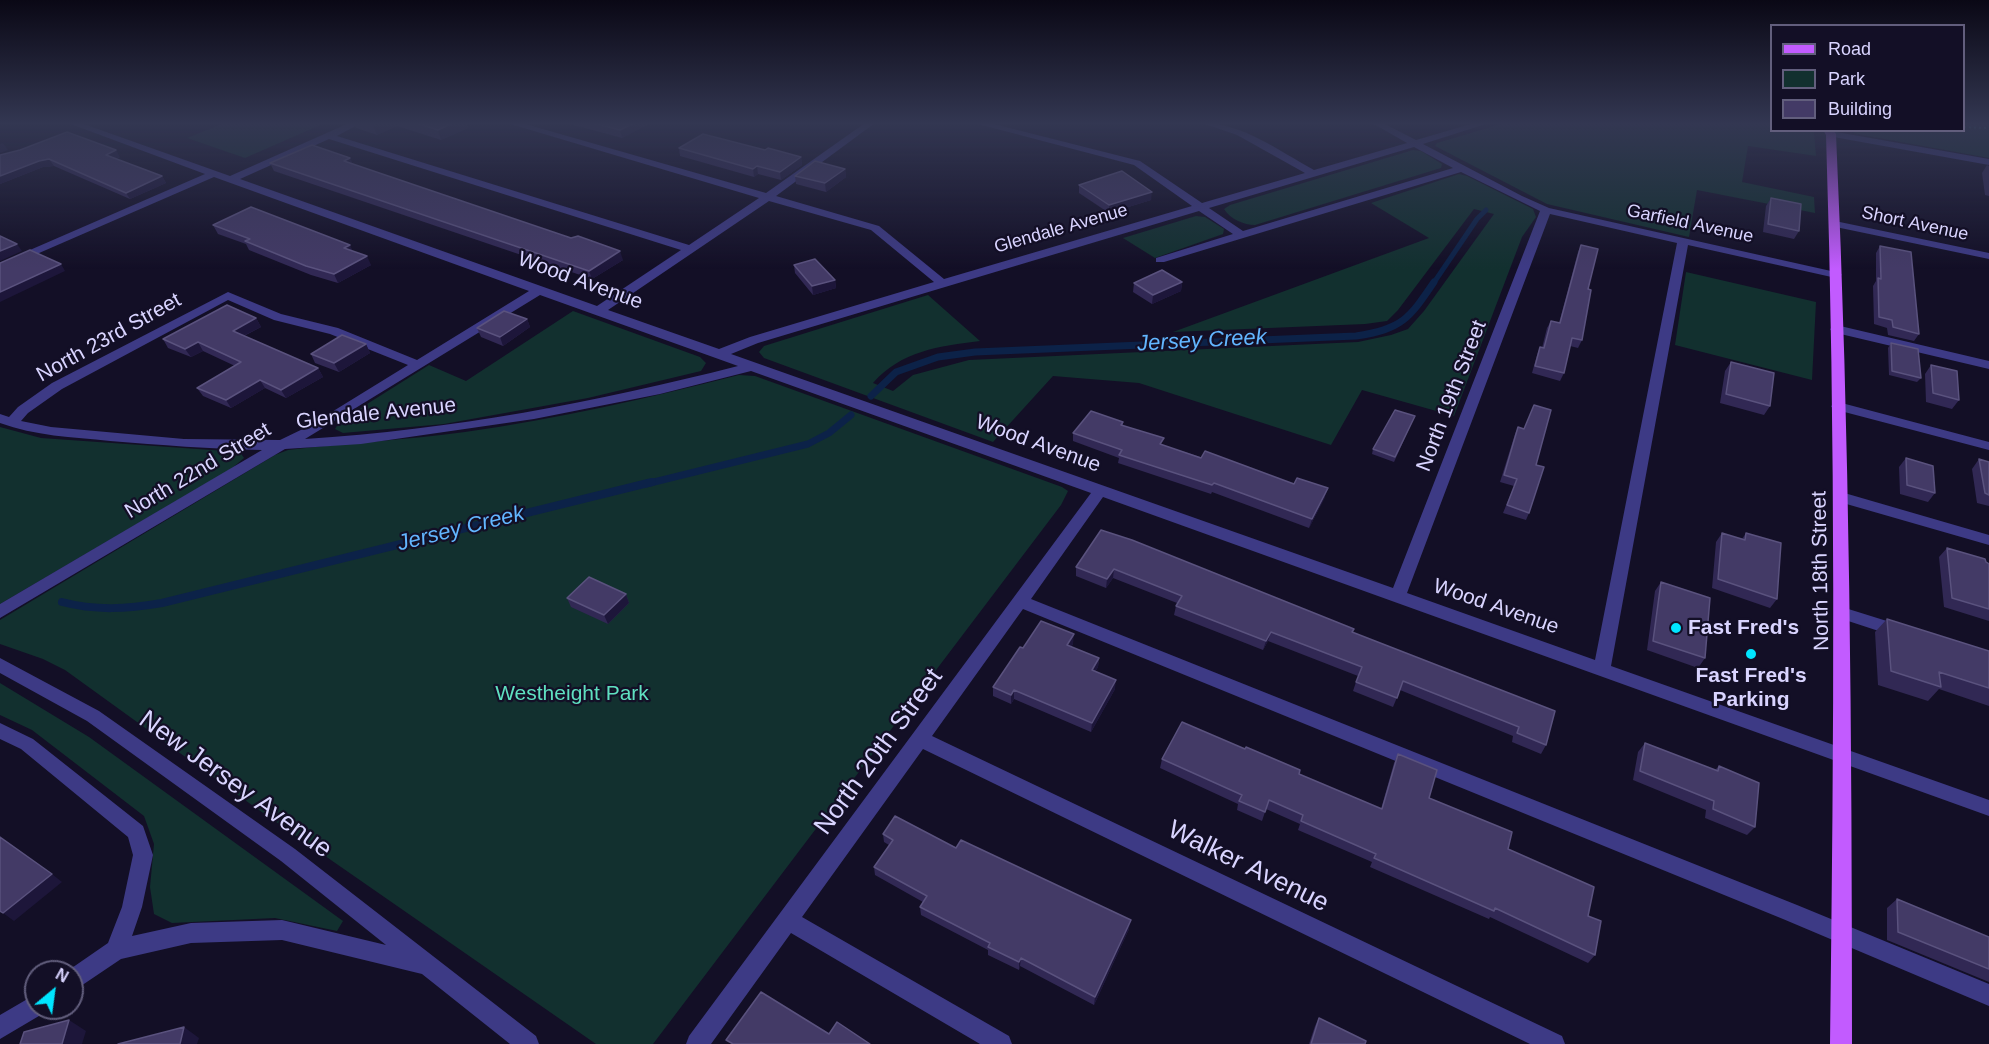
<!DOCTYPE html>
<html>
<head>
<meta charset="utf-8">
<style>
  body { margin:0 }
  #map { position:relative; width:1989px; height:1044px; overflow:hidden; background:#130f26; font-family:Helvetica,sans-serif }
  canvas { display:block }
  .legend { position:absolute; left:1770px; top:24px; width:195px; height:108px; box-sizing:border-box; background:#130f26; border:2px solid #625e7d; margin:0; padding:8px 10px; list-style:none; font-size:18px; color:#d9d4ff }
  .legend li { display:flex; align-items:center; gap:12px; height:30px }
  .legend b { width:30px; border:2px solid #625e7d }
  .north { position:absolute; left:24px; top:960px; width:60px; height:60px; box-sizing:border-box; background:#130f26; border:2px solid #625e7d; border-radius:50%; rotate:29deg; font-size:16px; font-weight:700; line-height:24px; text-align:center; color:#d9d4ff }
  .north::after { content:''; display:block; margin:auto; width:21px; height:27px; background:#00e5ff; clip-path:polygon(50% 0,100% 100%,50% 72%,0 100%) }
</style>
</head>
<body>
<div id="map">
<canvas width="1989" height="1044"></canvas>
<ul class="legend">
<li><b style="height:8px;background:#c25bff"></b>Road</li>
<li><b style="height:16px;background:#12302f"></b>Park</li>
<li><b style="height:16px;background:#433a66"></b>Building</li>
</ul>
<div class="north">N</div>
</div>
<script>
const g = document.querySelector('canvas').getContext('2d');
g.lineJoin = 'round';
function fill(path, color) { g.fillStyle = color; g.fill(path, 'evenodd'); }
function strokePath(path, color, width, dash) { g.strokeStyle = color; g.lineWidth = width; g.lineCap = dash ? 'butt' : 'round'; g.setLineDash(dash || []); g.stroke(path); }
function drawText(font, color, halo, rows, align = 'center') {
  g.font = font + ' Helvetica,sans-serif'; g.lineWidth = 4.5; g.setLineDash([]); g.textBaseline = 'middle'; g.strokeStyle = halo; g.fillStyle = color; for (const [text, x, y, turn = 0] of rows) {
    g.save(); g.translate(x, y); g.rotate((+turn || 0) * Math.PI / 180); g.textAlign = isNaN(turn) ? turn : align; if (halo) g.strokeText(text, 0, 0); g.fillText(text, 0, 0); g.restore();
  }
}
fill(new Path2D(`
  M224,123H325L245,158L187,138Z
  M1504,123H1771L1772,130L1814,131L1816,156L1748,146L1742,182L1814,197L1815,213L1697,190L1689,237L1547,204L1435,146L1437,143Z
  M1964,123H1989V158L1857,134L1851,131L1964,130Z
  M1413,150L1421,151L1442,164L1441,168L1255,225C1244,225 1230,219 1224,209L1230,205Z
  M1459,174L1467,176L1533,209L1536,217L1522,237L1454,416L1362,390L1331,445L1139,383L1053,376L993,442L764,358L759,352L764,346L928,295L980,341C939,346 901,351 873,383L893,391L913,375L969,360L1358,342L1391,335L1408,329L1424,311L1494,214L1474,209L1398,310L1387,321L1365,324L1173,332L1429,238L1371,203Z
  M1196,216L1205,217L1224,229L1223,234L1155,258L1123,238Z
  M1686,272L1816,302L1812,380L1675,345Z
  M573,311L700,357L706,363L701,371L588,398L444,424L343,433L335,429L340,421L429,365L466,381Z
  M739,375L755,376L1062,487L1068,491L1061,505L653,1044H596L256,808L65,670L43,659L0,644V620L275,455L288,450C347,443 406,440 465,432C558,419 649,398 739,375Z
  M0,427L41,438L240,452L244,458L231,469L0,604Z
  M0,683L89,737L343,921L337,931L275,918L172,923L154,914L150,887L154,844L144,816L32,730L0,715Z`), '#12302f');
strokePath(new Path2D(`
  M1433,284L1477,219L1486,210`), '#0c2248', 5);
strokePath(new Path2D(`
  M871,396L896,372L938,357L975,352L1356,336C1402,329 1409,319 1434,282
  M646,484L808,444L829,433L851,415`), '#0c2248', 7);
strokePath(new Path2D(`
  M62,602C96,611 127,609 162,603L652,482`), '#0c2248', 8);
strokePath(new Path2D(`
  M1964,127L1989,128`), '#2fb8b0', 2, [2, 3]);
fill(new Path2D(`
  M68,123H81L230,176L349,123H361L337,136L689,245L759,198L507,123H522L766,193L865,123H875L776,196L879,226L944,279L1192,206L1134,165L974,123H990L1140,161L1202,203L1305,173L1237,135L1202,123C1243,123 1279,151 1314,170L1407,143L1372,123H1383L1416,140L1474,123H1489L1423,144L1522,196L1549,208L1840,273L1842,275L1836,278L1688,245L1611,666L1989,800V816L1103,497L1031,599L1797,905L1989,984V1006L1783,919L1023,609L932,736L1562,1036L1565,1044H1530L923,749L802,917L1009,1036L1012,1044H980L791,933L711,1044H686L689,1036L1091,493L751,371L660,394L534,419L361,444L285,449L0,618V604L262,450C211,449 160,445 110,441C72,437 35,436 0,423V414L9,417L18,407L52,383L228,292L281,314L338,328L417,360L529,291L214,177L0,270V263L205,174ZM329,139L681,250L597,306L240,179ZM1414,147L1453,168L1243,231L1209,208ZM1461,172L1540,211L1393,588L731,354L758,343L1199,211L1233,234L1156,258V262H1164ZM769,201L871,230L934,282L750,337L719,349L608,310ZM1550,214L1677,243L1595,660L1407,593ZM540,295L738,366C597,402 451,430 305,439ZM228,300L274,320L330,334L408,365L309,426L280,440L184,439L51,427L21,421L28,413L62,389Z
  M1831,131L1989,159V165L1828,136L1826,134Z
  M1835,221L1989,253V259L1831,226V222Z
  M1836,325L1989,361V369L1832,332L1830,329Z
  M1838,402L1989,442V450L1833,409L1831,406Z
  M1841,492L1989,535V545L1836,501L1834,497Z
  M1842,607L1906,627L1908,632L1906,637L1900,638L1836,617L1834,613L1836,609Z
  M0,658L99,711L295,849L536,1036L539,1044H510L422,974L282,940L191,943L121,959L72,992V972H66L108,943L122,907L133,855L128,837L21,749L0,739V723L33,739L143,826L153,855L142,907L132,936L191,923L282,920L386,945L281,861L87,721L0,673Z
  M36,994V1008H46L44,1013L0,1039V1015Z`), '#3d3a85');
fill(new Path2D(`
  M1823,130H1833L1836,134C1850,437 1852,740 1852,1044H1830C1834,741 1836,438 1826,135Z`), '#c25bff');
fill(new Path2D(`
  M354,123H466L468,128L441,140L397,126L377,135L356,128Z
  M566,123H646L647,125L622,138Z
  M679,148L765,150L801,157L802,165L781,180L758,174L754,177L680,156Z
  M0,155L120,157L116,159L162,176L166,183L130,199L54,166L43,167L0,184Z
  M270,163L353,164L623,260L592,279L274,171Z
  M1987,165L1989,166V196L1985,195L1982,173Z
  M845,169L846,177L826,192L796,184L795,176Z
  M1079,185L1151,200L1109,213L1079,193Z
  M1771,198L1799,231L1794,239L1763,232L1766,206Z
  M213,225L352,251L371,265L338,283L311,275L249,250L246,244L218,234Z
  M1581,245L1588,289L1582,340L1578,348L1570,346L1564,373L1560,381L1532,373L1537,355L1540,347L1542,348L1547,328L1551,321L1559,323L1578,252Z
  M1880,246L1919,334L1914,341L1888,335L1887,328L1874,324L1873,286L1876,281V253Z
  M794,265L835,280L836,288L813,295L795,273Z
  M1182,282L1181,291L1152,304L1133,292L1134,283Z
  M256,318L261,327L244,336L318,368L323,377L286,398L265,388L231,408L203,396L197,388L235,366L203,351L191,357L168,348L163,339Z
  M527,319L530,327L503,346L481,337L477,328Z
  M1891,343L1921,378L1917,382L1889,375L1888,348Z
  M366,344L370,353L339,372L315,363L311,354Z
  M1731,362L1770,406L1764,415L1720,403L1725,371Z
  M1931,365L1959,400L1952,409L1926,402L1925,374Z
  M1415,416L1394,462L1372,454L1373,449Z
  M1123,422V425L1163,445L1325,497L1309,528L1212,492L1211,494L1118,463L1119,458L1073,441V433Z
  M1518,427L1524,429L1536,465L1529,513L1526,520L1503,513L1514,486L1500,482L1515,434Z
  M1906,458L1935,493L1928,502L1900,494L1899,467Z
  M1979,459L1989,462V506L1977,503L1972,469Z
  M1101,530L1352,632L1555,711L1546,745L1541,754L1512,742L1513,736L1400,690L1393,707L1353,691L1358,676L1268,641L1263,650L1174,615L1176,606L1177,603L1113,578L1106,588L1076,576V567Z
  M1722,533L1742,539L1746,533L1777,599L1770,608L1712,588L1716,542Z
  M1947,548L1989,564V621L1944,607L1939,557Z
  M1661,582L1705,658L1698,668L1647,650L1655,591Z
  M626,594L629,603L608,624L571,607L567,598Z
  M1887,619L1989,651V706L1939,689L1928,701L1878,685L1875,632Z
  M1073,644L1071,647L1099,658L1098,667L1095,672L1115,689L1091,732L1014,699L1011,704L993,696V687L1023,648Z
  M1645,743L1715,770L1719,766L1755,827L1747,835L1705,818L1706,810L1633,780L1638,752Z
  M1398,754L1429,798L1508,849L1588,916L1595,955L1588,963L1490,917L1489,919L1370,867L1372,862L1298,830L1300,824L1266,809L1262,821L1237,810L1238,804L1160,768L1162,759L1299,774L1381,809L1394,763Z
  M883,834L956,848L1129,929L1094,1005L1020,966L1019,970L988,955V950L921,915L920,907L923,902L875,875L874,867L889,845L884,842Z
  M1897,899L1989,937V982L1887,940V908Z
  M1319,1018L1365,1044H1309L1315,1026Z`), '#312854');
fill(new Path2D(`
  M376,123H396L397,126L377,135L373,125Z
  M453,123H466L468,128L441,140L438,130Z
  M634,123H646L647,125L622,138L620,130Z
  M3,143L8,150L0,153V144Z
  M116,150L120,157L110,161L106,155Z
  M801,157L802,165L781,180L780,172Z
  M350,158L354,166L344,161Z
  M49,159L54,166L43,167L0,184V176L39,161Z
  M757,166L758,174L754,177L753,169Z
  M845,169L846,177L826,192L825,183Z
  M162,176L166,183L130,199L126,193Z
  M1152,192L1151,200L1109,213V205Z
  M17,244L22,251L0,261V251Z
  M350,245L354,254L344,248Z
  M620,251L623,260L592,279L589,271Z
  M367,256L371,265L338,283L334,274Z
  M61,264L65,271L0,302V292Z
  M835,280L836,288L813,295L812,286Z
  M1182,282L1181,291L1152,304L1153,295Z
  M256,318L261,327L237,339L233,331Z
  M527,319L530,327L503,346L500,337Z
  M198,342L203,351L191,357L185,349Z
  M366,344L370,353L339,372L334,363Z
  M318,368L323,377L286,398L281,390Z
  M260,380L265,388L231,408L226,400Z
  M1328,488L1325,497L1309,528L1312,519Z
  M1114,569L1113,578L1106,588L1107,579Z
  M626,594L629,603L608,624L604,615Z
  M1271,632L1268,641L1263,650L1266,641Z
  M1074,634L1073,644L1066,655L1067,645Z
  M1099,658L1098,667L1091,679L1092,670Z
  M1116,680L1115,689L1091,732L1092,723Z
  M1014,690V699L1011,704V695Z
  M52,874L62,882L14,921L3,913Z
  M1131,920L1129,929L1094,1005L1095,997Z
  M1021,958L1020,966L1019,970V962Z
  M69,1020L86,1031L82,1044H62Z
  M184,1027L199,1038L197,1044H180Z`), '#1d163a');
const building = new Path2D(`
  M416,123H453L438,130Z
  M593,123H634L620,130Z
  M67,132L116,150L106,155L162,176L126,193L49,159L39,161L0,176V155L20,150Z
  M703,134L765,150L768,148L801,157L780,172L757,166L753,169L679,148Z
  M312,145L350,158L344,161L571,238L578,236L620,251L589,271L270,163Z
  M815,161L845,169L825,183L795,176Z
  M1122,171L1152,192L1109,205L1079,185Z
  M1771,198L1801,204L1799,231L1768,224Z
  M251,207L350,245L344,248L367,256L334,274L306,266L245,241L250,239L213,225Z
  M0,236L17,244L0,251Z
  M1581,245L1598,249L1588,289L1591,290L1582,340L1572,338L1564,373L1535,366L1540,347L1544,348L1551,321L1560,323Z
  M1880,246L1911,252L1919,334L1893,327L1892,320L1879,317L1878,278L1881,279Z
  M30,250L61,264L0,292V263Z
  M815,259L835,280L812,286L794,265Z
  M1162,270L1182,282L1153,295L1134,283Z
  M227,305L256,318L233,331L318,368L281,390L260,380L226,400L197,388L241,362L198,342L185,349L163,339Z
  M504,311L527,319L500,337L477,328Z
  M342,335L366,344L334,363L311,354Z
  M1891,343L1918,349L1921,378L1892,371Z
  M1731,362L1774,373L1770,406L1726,394Z
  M1931,365L1957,371L1959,400L1933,393Z
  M1534,405L1551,410L1536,465L1544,467L1529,513L1507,505L1517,479L1504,475L1518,427L1524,429Z
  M1395,410L1415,416L1395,457L1373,449Z
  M1091,411L1123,422L1121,425L1164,438L1160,444L1201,458L1205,451L1294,484L1297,478L1328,488L1312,519L1214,483L1212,485L1119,455L1122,450L1073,433Z
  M1906,458L1933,466L1935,493L1907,485Z
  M1979,459L1989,462V495L1985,493Z
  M1101,530L1132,540L1354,629L1352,632L1555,711L1546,745L1517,733L1519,727L1403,681L1397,698L1356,682L1362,667L1271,632L1266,641L1176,606L1182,596L1114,569L1107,579L1076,567Z
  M1722,533L1745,540L1746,533L1781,543L1777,599L1718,579Z
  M1947,548L1985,559L1986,562L1989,564V609L1952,598Z
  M589,577L626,594L604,615L567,598Z
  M1661,582L1710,598L1705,658L1653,641Z
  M1887,619L1989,651V688L1939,672L1941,687L1891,671Z
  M1041,621L1074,634L1067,645L1099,658L1092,670L1116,680L1092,723L1014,690L1011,695L993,687L1020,647L1023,648Z
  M1182,722L1245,749L1246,747L1300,770L1299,774L1382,809L1398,754L1437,770L1429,798L1512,832L1508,849L1594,887L1588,916L1601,921L1595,955L1495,908L1494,911L1374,858L1376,854L1301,821L1303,815L1269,800L1265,812L1239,801L1242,795L1162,759Z
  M1645,743L1718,771L1719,766L1759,783L1755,827L1713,809L1714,801L1640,771Z
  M895,816L956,848L961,840L1131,920L1095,997L1021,958L1019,962L988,947L990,943L920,907L927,896L874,867L893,840L883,834Z
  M0,837L52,874L3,913L0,911Z
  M1897,899L1989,937V969L1898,932Z
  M761,992L829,1034L837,1022L870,1044H733L726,1040Z
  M1319,1018L1366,1041L1365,1044H1311Z
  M69,1020L62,1044H20L24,1032Z
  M184,1027L180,1044H118Z`);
fill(building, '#433a66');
strokePath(building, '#5a527e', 1.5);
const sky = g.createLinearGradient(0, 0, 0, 269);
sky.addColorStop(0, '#0a0815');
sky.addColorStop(0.46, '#333752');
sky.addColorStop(1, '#33375200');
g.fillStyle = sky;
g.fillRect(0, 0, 1989, 269);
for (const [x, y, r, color] of [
  [1676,628,6,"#00e5ff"],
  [1751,654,6,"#00e5ff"]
]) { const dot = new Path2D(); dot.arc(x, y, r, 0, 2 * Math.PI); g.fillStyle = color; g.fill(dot); strokePath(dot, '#130f26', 2); }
drawText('18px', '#d9d4ff', '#130f26', [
  ["Garfield Avenue",1690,224,12],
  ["Short Avenue",1915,224,12],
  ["Glendale Avenue",1061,229,-16]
]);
drawText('21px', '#d9d4ff', '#130f26', [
  ["Wood Avenue",580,281,20],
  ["North 23rd Street",109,338,-29],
  ["North 19th Street",1452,396,-69],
  ["Glendale Avenue",376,414,-6],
  ["Wood Avenue",1038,444,20],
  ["North 22nd Street",198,471,-31],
  ["North 18th Street",1821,571,-91],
  ["Wood Avenue",1496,607,19]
]);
drawText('bold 21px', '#d9d4ff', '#130f26', [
  ["Fast Fred's",1688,628],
  ["Fast Fred's",1751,676,"center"],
  ["Parking",1751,700,"center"]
], 'left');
drawText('21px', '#5fe0c0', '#130f26', [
  ["Westheight Park",572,694]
]);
drawText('italic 22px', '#62b6ff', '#130f26', [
  ["Jersey Creek",1202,341,-3],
  ["Jersey Creek",461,529,-14]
]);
drawText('26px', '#d9d4ff', '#130f26', [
  ["North 20th Street",879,752,-54],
  ["New Jersey Avenue",235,785,36],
  ["Walker Avenue",1248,867,26]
]);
</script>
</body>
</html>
